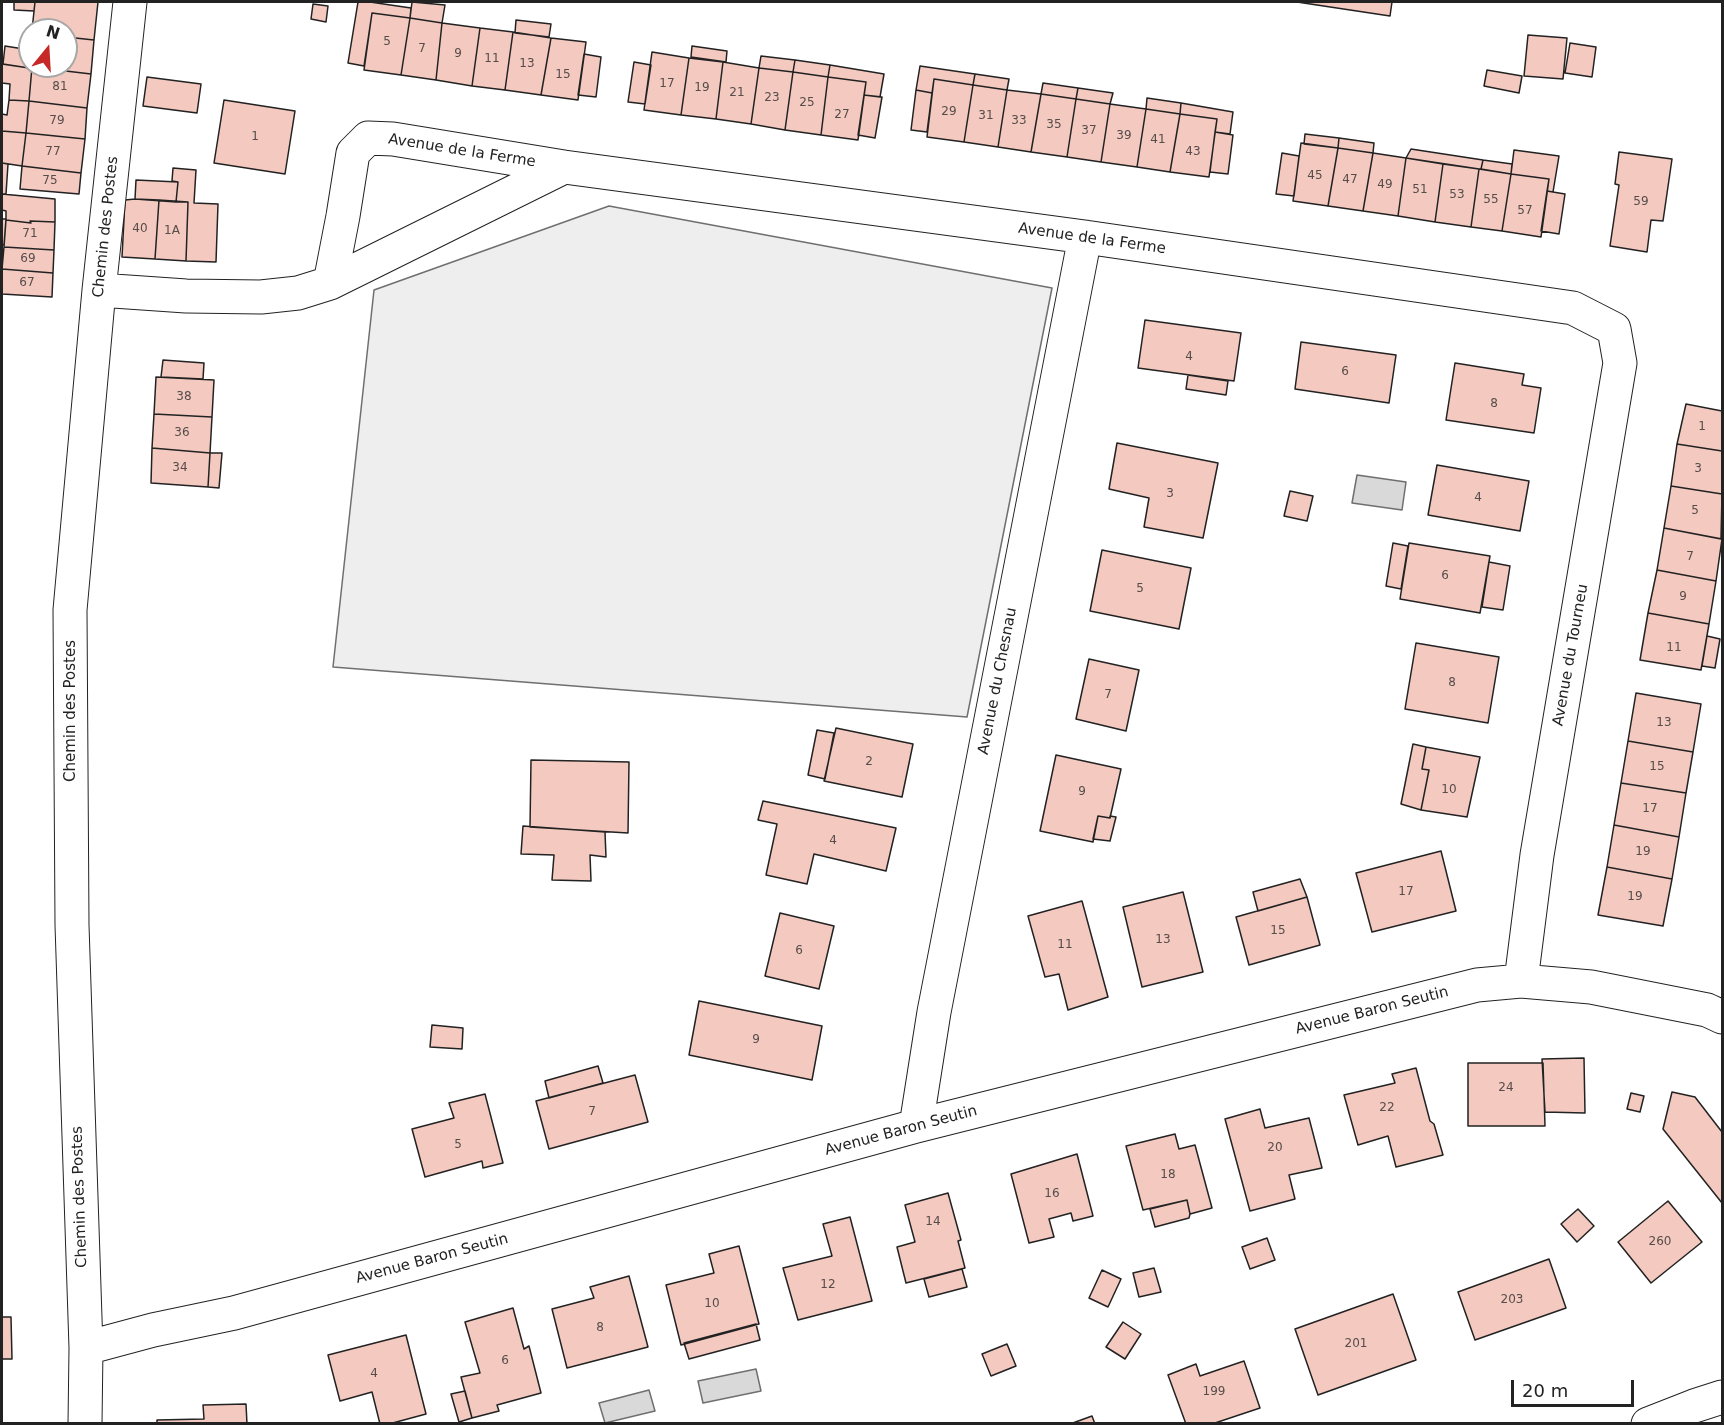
<!DOCTYPE html>
<html>
<head>
<meta charset="utf-8">
<style>
  body { margin:0 }
  #map { position:relative; width:1724px; height:1425px; overflow:hidden; background:#fff; font-family:"DejaVu Sans",sans-serif }
  canvas { display:block }
  .frame { position:absolute; inset:0; border:3px solid #222; pointer-events:none }
  .north { position:absolute; left:18px; top:18px; width:60px; height:60px; box-sizing:border-box; background:#fff; border:2px solid #a7a7a7; border-radius:50%; rotate:18deg; font-size:16px; font-weight:700; line-height:24px; text-align:center; color:#222 }
  .north::after { content:''; display:block; margin:auto; width:21px; height:27px; background:#c62828; clip-path:polygon(50% 0,100% 100%,50% 72%,0 100%) }
  .scale { position:absolute; left:1511px; top:1380px; width:123px; height:27px; box-sizing:border-box; border:3px solid #222; border-top:0; padding-left:8px; font-size:18px; line-height:21px; white-space:nowrap; color:#222; -webkit-text-stroke:4px #fff; paint-order:stroke }
</style>
</head>
<body>
<div id="map">
<canvas width="1724" height="1425"></canvas>
<div class="frame"></div>
<div class="north">N</div>
<div class="scale">20 m</div>
</div>
<script>
const g = document.querySelector('canvas').getContext('2d');
g.lineJoin = 'round';
function fill(path, color) { g.fillStyle = color; g.fill(path, 'evenodd'); }
function strokePath(path, color, width, dash) { g.strokeStyle = color; g.lineWidth = width; g.lineCap = dash ? 'butt' : 'round'; g.setLineDash(dash || []); g.stroke(path); }
function drawText(font, color, halo, rows, align = 'center') {
  g.font = font + ' "DejaVu Sans",sans-serif'; g.lineWidth = 4.5; g.setLineDash([]); g.textBaseline = 'middle'; g.strokeStyle = halo; g.fillStyle = color; for (const [text, x, y, turn = 0] of rows) {
    g.save(); g.translate(x, y); g.rotate((+turn || 0) * Math.PI / 180); g.textAlign = isNaN(turn) ? turn : align; if (halo) g.strokeText(text, 0, 0); g.fillText(text, 0, 0); g.restore();
  }
}
const green = new Path2D(`
  M609,206L1052,288L967,717L333,667L374,290Z`);
fill(green, '#eee');
strokePath(green, '#6f6f6f', 1.5);
const water = new Path2D(`
  M1357,475L1406,482L1402,510L1352,503Z
  M756,1369L761,1391L703,1403L698,1381Z
  M649,1390L655,1411L605,1423L599,1403Z`);
fill(water, '#d9d9d9');
strokePath(water, '#6f6f6f', 1.5);
const building = new Path2D(`
  M14,2H35L34,11L14,10Z
  M35,2H98L94,40L66,37V30H32Z
  M358,2H370L411,8L410,18L372,13L364,66L348,63Z
  M412,2L445,5L442,23L410,18Z
  M1297,2H1392L1390,16Z
  M313,4L328,6L326,22L311,19Z
  M372,13L410,18L401,75L364,70Z
  M410,18L442,23L436,80L401,75Z
  M516,20L551,24L549,37L515,33Z
  M442,23L480,28L472,86L436,80Z
  M480,28L513,32L505,90L472,86Z
  M513,32L551,38L541,95L505,90Z
  M1528,35L1567,38L1563,79L1524,76Z
  M66,37L94,40L91,74L32,67L29,68L30,53V66H66Z
  M551,38L586,42L578,100L541,95Z
  M1570,43L1596,47L1592,77L1565,73Z
  M5,46L30,50L29,68L3,64Z
  M692,46L727,51L726,62L691,57Z
  M652,52L689,58L681,115L644,110Z
  M584,54L601,57L596,97L578,95Z
  M761,56L795,60L793,72L759,68Z
  M689,58L723,62L716,119L681,115Z
  M795,60L830,65L828,77L793,72Z
  M634,62L651,65L645,104L628,102Z
  M723,62L759,68L751,124L716,119Z
  M2,64L29,68L32,67L29,101L9,100L10,84L2,83Z
  M830,65L884,74L880,97L864,95L866,82L828,77Z
  M920,66L975,74L973,85L934,79L932,93L916,90Z
  M32,67L91,74L87,108L29,101Z
  M759,68L793,72L785,130L751,124Z
  M1487,70L1522,76L1519,93L1484,86Z
  M793,72L828,77L821,135L785,130Z
  M975,74L1009,79L1007,90L973,85Z
  M147,77L201,84L197,113L143,106Z
  M828,77L866,82L858,140L821,135Z
  M934,79L973,85L964,142L927,137Z
  M1043,83L1078,88L1076,99L1041,94Z
  M973,85L1007,90L998,147L964,142Z
  M1078,88L1113,93L1110,104L1076,99Z
  M916,90L932,93L927,132L911,130Z
  M1007,90L1041,94L1031,152L998,147Z
  M1041,94L1076,99L1067,157L1031,152Z
  M864,95L882,97L875,138L858,135Z
  M1147,98L1181,103L1180,114L1146,109Z
  M1076,99L1110,104L1101,162L1067,157Z
  M9,100L29,101L26,133L2,131V114L7,115Z
  M224,100L295,111L285,174L214,163Z
  M29,101L87,108L85,139L26,133Z
  M1181,103L1233,112L1230,134L1215,132L1217,119L1180,114Z
  M1110,104L1146,109L1137,167L1101,162Z
  M1146,109L1180,114L1170,172L1137,167Z
  M1180,114L1217,119L1209,177L1170,172Z
  M2,131L26,133L22,166L2,163Z
  M1215,132L1233,135L1228,174L1210,172Z
  M26,133L85,139L81,173L22,166Z
  M1305,134L1339,138L1338,148L1304,144Z
  M1339,138L1374,143L1373,153L1338,148Z
  M1301,143L1338,148L1328,206L1293,201Z
  M1338,148L1373,153L1363,211L1328,206Z
  M1411,149L1483,160L1481,169H1479L1406,158Z
  M1514,150L1559,156L1553,192L1547,191L1549,179L1511,174Z
  M1619,152L1672,159L1663,221L1651,220L1647,252L1610,246L1619,185L1615,184Z
  M1282,153L1299,156L1294,196L1276,194Z
  M1373,153L1406,158L1398,216L1363,211Z
  M1406,158L1443,164L1435,222L1398,216Z
  M1483,160L1512,164L1511,174L1481,169Z
  M2,163L8,164L6,194H2Z
  M1443,164L1479,169L1471,227L1435,222Z
  M22,166L81,173L79,194L20,189Z
  M173,168L196,170L194,203L218,204L216,262L186,261L188,202H176L178,182L172,181Z
  M1479,169L1511,174L1502,231L1471,227Z
  M1511,174L1549,179L1541,237L1502,231Z
  M136,180L178,182L176,202L135,199Z
  M1547,191L1565,194L1559,234L1541,231Z
  M2,194L55,199V222L30,221L31,223L6,220V211L2,210Z
  M135,199L159,200L155,259L122,257L125,200Z
  M159,200L188,202L186,261L155,259Z
  M2,219H6L4,245H2Z
  M6,220L31,223L30,221L55,222L54,250L4,247Z
  M4,247L54,250L53,273L2,269Z
  M2,269L53,273L52,297L2,294Z
  M1145,320L1241,333L1234,381L1138,368Z
  M1301,342L1396,355L1389,403L1295,389Z
  M163,360L204,363L203,379L161,377Z
  M1455,363L1524,374L1522,385L1541,388L1534,433L1446,420Z
  M1188,375L1228,381L1226,395L1186,389Z
  M156,377L214,380L212,417L154,414Z
  M1686,404L1722,411V451L1677,444Z
  M154,414L212,417L210,453L152,448Z
  M1117,443L1218,463L1203,538L1144,527L1149,498L1109,489Z
  M1677,444L1722,451V494L1671,486Z
  M152,448L210,453L208,487L151,483Z
  M210,453H222L219,488L208,487Z
  M1437,465L1529,481L1520,531L1428,515Z
  M1671,486L1722,494L1721,539L1664,528Z
  M1290,491L1313,496L1307,521L1284,516Z
  M1664,528L1722,539L1716,581L1657,570Z
  M1393,543L1408,546L1401,589L1386,586Z
  M1409,543L1490,556L1480,613L1400,599Z
  M1102,550L1191,568L1179,629L1090,611Z
  M1489,562L1510,566L1503,610L1482,607Z
  M1657,570L1716,581L1709,624L1648,613Z
  M1648,613L1709,624L1701,670L1640,660Z
  M1707,636L1720,639L1715,668L1702,666Z
  M1416,643L1499,657L1488,723L1405,709Z
  M1089,659L1139,670L1126,731L1076,719Z
  M1636,693L1701,704L1693,752L1628,741Z
  M836,728L913,744L902,797L824,781Z
  M817,730L834,733L825,779L808,775Z
  M1628,741L1693,752L1686,793L1621,783Z
  M1413,744L1426,747L1422,769L1429,770L1421,810L1401,804Z
  M1426,747L1480,757L1467,817L1421,810L1429,770L1422,769Z
  M1056,755L1121,769L1110,818L1098,816L1093,842L1040,831Z
  M531,760L629,762L628,833L530,827Z
  M1621,783L1686,793L1679,837L1614,825Z
  M763,801L896,828L886,871L814,854L807,884L766,875L777,824L758,820Z
  M1098,816L1110,818V816L1116,817L1110,841L1093,839Z
  M1614,825L1679,837L1672,879L1607,867Z
  M523,826L605,832L606,857L590,855L591,881L552,880L554,855L521,854Z
  M1441,851L1456,911L1372,932L1356,873Z
  M1607,867L1672,879L1663,926L1598,915Z
  M1300,879L1307,897L1258,911L1253,892Z
  M1183,892L1203,972L1142,987L1123,907Z
  M1307,897L1320,945L1249,965L1236,917Z
  M1082,901L1108,997L1068,1010L1059,974L1045,977L1028,916Z
  M780,913L834,926L819,989L765,976Z
  M699,1001L822,1026L812,1080L689,1055Z
  M432,1025L463,1028L462,1049L430,1047Z
  M1584,1058L1585,1113L1545,1112L1542,1059Z
  M1468,1063H1543L1545,1126H1468Z
  M598,1066L603,1083L549,1098L545,1081Z
  M1416,1068L1430,1121L1434,1124L1443,1155L1396,1167L1388,1136L1358,1145L1344,1095L1395,1083L1392,1074Z
  M635,1075L648,1122L549,1149L536,1101Z
  M1672,1092L1695,1097L1722,1132V1203L1663,1129Z
  M1631,1093L1644,1096L1640,1112L1627,1109Z
  M485,1094L503,1163L483,1168L482,1161L425,1177L412,1129L454,1118L449,1103Z
  M1260,1109L1265,1128L1309,1118L1322,1168L1289,1175L1295,1199L1250,1211L1225,1119Z
  M1175,1134L1179,1149L1195,1145L1212,1208L1190,1214L1187,1200L1143,1210L1126,1146Z
  M1077,1154L1093,1216L1073,1221L1071,1213L1049,1219L1054,1237L1029,1243L1011,1174Z
  M948,1193L961,1240L958,1241L965,1268L906,1283L897,1247L915,1242L905,1205Z
  M1187,1200L1190,1214L1189,1218L1155,1227L1150,1209Z
  M1668,1201L1702,1242L1651,1283L1618,1242Z
  M1578,1209L1594,1226L1577,1242L1561,1224Z
  M850,1217L872,1301L798,1320L783,1268L832,1256L823,1224Z
  M1267,1238L1275,1260L1250,1269L1242,1247Z
  M739,1246L759,1324L681,1345L666,1285L714,1273L709,1254Z
  M1549,1259L1566,1308L1475,1340L1458,1292Z
  M1154,1268L1161,1292L1139,1297L1133,1273Z
  M962,1269L967,1287L929,1297L924,1279Z
  M1102,1270L1121,1279L1108,1307L1089,1298Z
  M629,1276L648,1347L567,1368L552,1309L594,1298L590,1287Z
  M1393,1294L1416,1360L1318,1395L1295,1329Z
  M513,1308L524,1349L529,1346L541,1393L497,1405L499,1411L472,1418L461,1377L480,1373L465,1322Z
  M2,1317H11L12,1359H2Z
  M1123,1322L1141,1334L1125,1359L1106,1347Z
  M756,1324L760,1340L689,1359L684,1343Z
  M406,1335L426,1414L389,1424H380L372,1392L340,1401L328,1355Z
  M1007,1344L1016,1366L991,1376L982,1354Z
  M1244,1361L1260,1408L1212,1424H1186L1168,1375L1196,1364L1200,1376Z
  M465,1391L472,1418L459,1422L451,1394Z
  M246,1404L247,1424H157V1420L204,1419L203,1405Z
  M1092,1416L1095,1424H1070Z`);
fill(building, '#f3c9c0');
strokePath(building, '#222', 1.5);
const minor = new Path2D(`
  M330,283L343,216L353,153L368,138L393,139L564,167
  M99,290L186,296L261,297L298,293L330,283L564,167L1085,237L1573,308L1614,329L1620,363L1537,855L1521,981
  M916,1126L934,1012L1085,237
  M86,1348L153,1330L234,1313L916,1126L1477,985L1521,981L1591,987L1707,1010L1722,1017
  M85,1424L86,1348L72,925L70,610L99,290L130,2`);
const major = new Path2D(`
  M1648,1424L1694,1406L1722,1397`);
strokePath(minor, '#222', 35);
strokePath(major, '#222', 35);
strokePath(minor, '#fff', 33);
strokePath(major, '#fff', 33);
drawText('12px', '#564c4a', null, [
  ["5",387,42],
  ["7",422,49],
  ["9",458,54],
  ["11",492,59],
  ["13",527,64],
  ["15",563,75],
  ["17",667,84],
  ["81",60,87],
  ["19",702,88],
  ["21",737,93],
  ["23",772,98],
  ["25",807,103],
  ["29",949,112],
  ["27",842,115],
  ["31",986,116],
  ["79",57,121],
  ["33",1019,121],
  ["35",1054,125],
  ["37",1089,131],
  ["39",1124,136],
  ["1",255,137],
  ["41",1158,140],
  ["77",53,152],
  ["43",1193,152],
  ["45",1315,176],
  ["47",1350,180],
  ["75",50,181],
  ["49",1385,185],
  ["51",1420,190],
  ["53",1457,195],
  ["55",1491,200],
  ["59",1641,202],
  ["57",1525,211],
  ["40",140,229],
  ["1A",172,231],
  ["71",30,234],
  ["69",28,259],
  ["67",27,283],
  ["4",1189,357],
  ["6",1345,372],
  ["38",184,397],
  ["8",1494,404],
  ["1",1702,427],
  ["36",182,433],
  ["34",180,468],
  ["3",1698,469],
  ["3",1170,494],
  ["4",1478,498],
  ["5",1695,511],
  ["7",1690,557],
  ["6",1445,576],
  ["5",1140,589],
  ["9",1683,597],
  ["11",1674,648],
  ["8",1452,683],
  ["7",1108,695],
  ["13",1664,723],
  ["2",869,762],
  ["15",1657,767],
  ["10",1449,790],
  ["9",1082,792],
  ["17",1650,809],
  ["4",833,841],
  ["19",1643,852],
  ["17",1406,892],
  ["19",1635,897],
  ["15",1278,931],
  ["13",1163,940],
  ["11",1065,945],
  ["6",799,951],
  ["9",756,1040],
  ["24",1506,1088],
  ["22",1387,1108],
  ["7",592,1112],
  ["5",458,1145],
  ["20",1275,1148],
  ["18",1168,1175],
  ["16",1052,1194],
  ["14",933,1222],
  ["260",1660,1242],
  ["12",828,1285],
  ["203",1512,1300],
  ["10",712,1304],
  ["8",600,1328],
  ["201",1356,1344],
  ["6",505,1361],
  ["4",374,1374],
  ["199",1214,1392]
]);
drawText('15px', '#222', '#fff', [
  ["Avenue de la Ferme",462,151,9],
  ["Chemin des Postes",106,227,-84],
  ["Avenue de la Ferme",1092,239,8],
  ["Avenue du Tourneu",1571,655,-80],
  ["Avenue du Chesnau",998,681,-79],
  ["Chemin des Postes",71,711,-90],
  ["Avenue Baron Seutin",1372,1011,-14],
  ["Avenue Baron Seutin",901,1131,-15],
  ["Chemin des Postes",80,1197,-92],
  ["Avenue Baron Seutin",432,1259,-15]
]);
</script>
</body>
</html>
